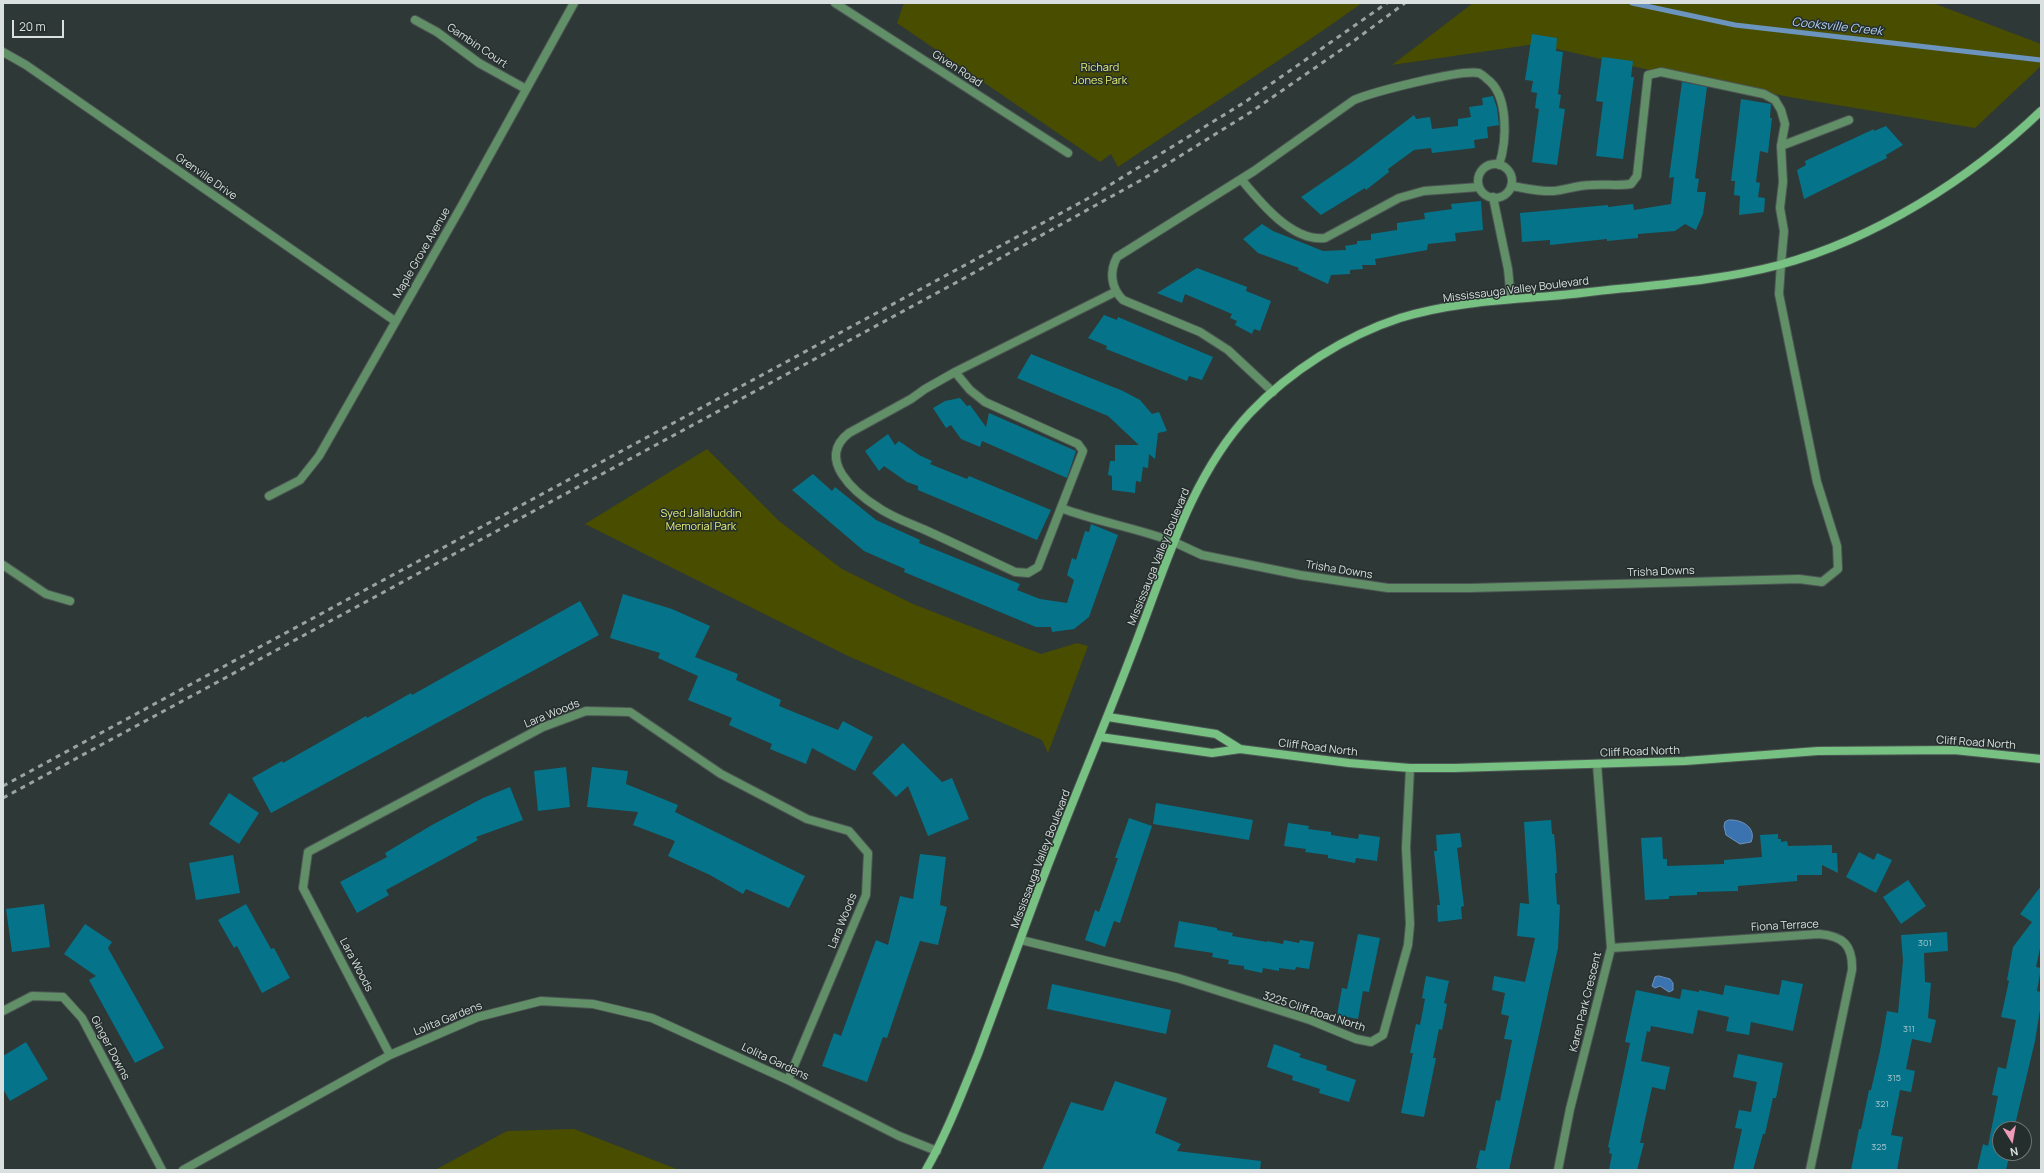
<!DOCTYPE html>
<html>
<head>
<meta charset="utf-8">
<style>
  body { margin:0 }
  #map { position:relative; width:2044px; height:1173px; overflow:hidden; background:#2e3836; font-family:Manrope,sans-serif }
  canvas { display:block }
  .frame { position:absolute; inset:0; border:4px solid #dae0df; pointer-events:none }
  .north { position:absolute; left:1992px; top:1121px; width:40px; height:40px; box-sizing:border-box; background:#242e2c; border:1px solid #6d7574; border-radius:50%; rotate:169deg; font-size:11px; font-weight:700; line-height:16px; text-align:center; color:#dae0df }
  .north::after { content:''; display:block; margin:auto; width:14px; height:18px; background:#ef9ab8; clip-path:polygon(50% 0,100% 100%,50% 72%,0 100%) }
  .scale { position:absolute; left:12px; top:20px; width:52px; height:18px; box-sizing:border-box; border:2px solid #dae0df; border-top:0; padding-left:5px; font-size:12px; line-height:14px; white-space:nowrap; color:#dae0df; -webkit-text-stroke:3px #242e2c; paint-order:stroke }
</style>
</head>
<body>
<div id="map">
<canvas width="2044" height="1173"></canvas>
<div class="frame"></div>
<div class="north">N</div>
<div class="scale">20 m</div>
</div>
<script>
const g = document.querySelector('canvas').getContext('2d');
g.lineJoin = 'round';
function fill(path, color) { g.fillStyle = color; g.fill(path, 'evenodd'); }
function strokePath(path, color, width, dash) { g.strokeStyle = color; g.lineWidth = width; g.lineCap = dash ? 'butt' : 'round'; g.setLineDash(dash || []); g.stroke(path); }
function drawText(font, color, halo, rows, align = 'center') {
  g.font = font + ' Manrope,sans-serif'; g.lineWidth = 3; g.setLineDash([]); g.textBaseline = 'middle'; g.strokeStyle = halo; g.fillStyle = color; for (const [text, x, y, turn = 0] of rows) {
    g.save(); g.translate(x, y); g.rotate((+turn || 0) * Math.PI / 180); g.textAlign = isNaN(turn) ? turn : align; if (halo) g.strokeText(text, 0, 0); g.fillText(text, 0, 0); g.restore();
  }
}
fill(new Path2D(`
  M904,3H1362C1282,60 1199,112 1118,167L1111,154L1100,162L897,23Z
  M1473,3H1933L2041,44V66L1975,128L1795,98L1667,74L1535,44L1392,65Z
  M707,449L779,521L842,569L913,604L1041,654L1077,643L1088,646L1048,753L1042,740L848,656L585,524Z
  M574,1129L679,1170H435L507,1131Z`), '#494d00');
const water = new Path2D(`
  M1729,820C1742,819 1757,828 1751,842L1740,844L1726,835L1724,826L1725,822Z
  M1659,976L1670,979L1673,983V990L1669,992L1660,986L1655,988L1652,986L1655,977Z`);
fill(water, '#3b73b1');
strokePath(water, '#6b94bf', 1);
strokePath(new Path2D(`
  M1632,3L1735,25L2041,60`), '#6b94bf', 5);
fill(new Path2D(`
  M1532,34L1557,38L1556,51L1563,52L1558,94L1561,95L1559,108L1565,109L1557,165L1532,162L1539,109L1535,108L1537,93L1531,92L1533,81L1525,80Z
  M1602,57L1633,61L1631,77H1634L1623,159L1596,156L1603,102L1596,101Z
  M1682,82L1707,87L1695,178L1699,179L1697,192H1706L1703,214L1696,230L1685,224L1675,231L1638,234V238L1607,241V239L1550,245V240L1522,242L1520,213L1608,205V207L1633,204L1634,210L1671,204L1674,177L1669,178Z
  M1493,96L1497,108L1499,125L1487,127L1488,138L1474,140L1475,148L1432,153L1431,148L1414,150L1388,169L1389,172L1366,190L1365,188L1321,215L1301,197L1351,163L1414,115L1416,119L1430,117L1432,129L1458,126V119L1471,117L1469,107L1483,105L1482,98Z
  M1741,99L1771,104L1770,118H1772L1768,153L1760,151L1756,182L1760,183L1758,197L1765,198L1764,212L1739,215L1740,196L1734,195L1735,181H1731Z
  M1886,126L1903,145L1886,155L1887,158L1804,199L1797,170L1806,165L1805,161L1874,129V131Z
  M1481,201L1483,230L1455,233L1456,241L1428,244L1427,250L1375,259L1376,265H1362L1363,269L1350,270V274L1331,275L1328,284L1298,270L1299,268L1258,253L1243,239L1262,224L1273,231L1323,251L1346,250L1345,246L1357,244V241L1371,240V234L1397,230V223L1425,219L1424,213L1452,209L1451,204Z
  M1197,268L1247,287L1246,291L1271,301L1260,331L1254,329L1252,334L1235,325L1237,321L1230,318L1232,314L1185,294L1182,303L1157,293Z
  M1104,315L1117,320L1118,317L1213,357L1202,380L1189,376L1187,381L1106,349L1107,346L1088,338Z
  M1031,354L1123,391L1140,400L1152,414L1159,412L1167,431L1158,433L1155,459L1149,454L1148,468L1143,467L1141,482L1136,481L1135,493L1112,490V476L1108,475L1110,461H1115V445H1139L1108,416L1017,378Z
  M960,398L967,406L970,405L986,427L989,413L1076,451L1067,478L982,441L980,447L961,439L951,425L946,428L933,408L945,401Z
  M888,434L895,445L899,441L919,455L932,461L930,464L967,479L969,476L1051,510L1037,540L918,490V486L907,482L884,466L879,471L865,451Z
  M813,474L832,491L835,487L876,520L920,540L919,543L1020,584L1017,590L1040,599L1067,603L1074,580L1067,575L1072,558L1076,560L1085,531L1089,532L1091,524L1118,535L1089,617L1074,629L1052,632L1051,627H1036L904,572L905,569L864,551L792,490Z
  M623,594L672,609L710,626L695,657L738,674L736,680L781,700L779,706L838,730L843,721L873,737L855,771L812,748L806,764L770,749L772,744L729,725L732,718L688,700L698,676L658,658L660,653L610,638Z
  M580,601L599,635L271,813L252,778L282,761L283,763L366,716L367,718L411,693L412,695Z
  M903,743L942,782L952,778L969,819L928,836L908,786L896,797L872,773Z
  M566,767L570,807L538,811L534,771Z
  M592,767L628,771L626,784L678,805L675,812L805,876L789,908L746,889L743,894L710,875L668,856L675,841L633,825L638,812L587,807Z
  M510,787L523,820L476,837L478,840L386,890L389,895L357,913L340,882L387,857L385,853L432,825L483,798Z
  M229,793L259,813L239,844L209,824Z
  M1156,803L1253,820L1249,840L1153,824Z
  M1129,818L1152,826L1120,923L1114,921L1105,947L1085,940L1095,910L1099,912L1118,858H1115Z
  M1551,820L1552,834H1554L1556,854L1557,873H1555L1557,904L1560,905L1558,948L1509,1170H1483L1476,1168L1480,1150L1485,1151L1496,1100L1500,1101L1512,1040L1504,1039L1509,1016L1501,1014L1505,993L1492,990L1494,976L1525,982L1535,938L1517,936L1520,903L1529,904L1524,822Z
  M1288,823L1309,826L1308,829L1331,832V835L1358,839L1359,834L1380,837L1377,861L1356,858L1355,863L1328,858V855L1305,852L1306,849L1284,846Z
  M1460,833L1462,847L1457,848L1464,906L1461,907L1462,919L1438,922L1437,905H1440L1434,851H1437L1436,835Z
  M1778,834V839H1781V842L1787,841L1788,846L1832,845V853H1837L1838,873L1822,865V875H1797V881L1738,886V891L1697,892V895L1669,896V899L1645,900L1641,838L1662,837L1663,859H1667V866L1724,864V860L1762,857L1760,835Z
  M1859,852L1874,860L1877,853L1892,860L1876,893L1846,877Z
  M920,854L946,857L940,905L947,907L938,945L920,941L887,1038L883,1037L867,1082L822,1066L834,1033L841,1036L876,940L888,945L900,896L913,899Z
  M233,855L240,893L196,900L189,863Z
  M1908,880L1926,906L1901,924L1883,897Z
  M2041,886V944L2036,967L2041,968L2037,991L2041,992V1004L2035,1041L2014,1129H2000V1153H2010L2006,1170H1977L1983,1144L1988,1146L1998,1096L1992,1095L1998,1067L2006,1069L2016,1020L2001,1017L2009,981L2007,980L2013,947L2032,922L2020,914Z
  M44,904L50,947L12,952L6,909Z
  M246,904L271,949L274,948L290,978L262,993L237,946L234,948L218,920Z
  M1179,921L1217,928V930L1233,933L1232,936L1267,942V941L1283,944L1284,940L1299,943L1300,940L1314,942L1309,969L1296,967L1295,970L1279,968V971L1263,968L1262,973L1244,969V966L1228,964L1229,960L1212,957L1213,953L1174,947Z
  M85,924L112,942L108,948L164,1048L135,1063L89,980L96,976L64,954Z
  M1947,932L1948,951L1924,953L1925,982L1931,983L1928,1018L1936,1020L1931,1043L1912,1039L1906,1069L1915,1071L1911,1092L1900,1090L1891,1135L1903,1137L1897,1170H1851L1859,1129H1861L1869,1090H1871L1880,1051L1887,1011L1898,1013L1903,961L1901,935Z
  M1358,934L1380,938L1369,992L1363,991L1358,1019L1337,1015L1342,988L1347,989Z
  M1426,976L1449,981L1444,1003L1447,1004L1442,1030L1439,1029L1433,1058H1436L1424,1117L1401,1113L1413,1053H1410L1416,1024L1420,1025L1425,999L1422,998Z
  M1782,980L1803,984L1793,1031L1751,1022L1749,1035L1726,1031L1729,1017L1698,1010L1693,1034L1651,1026L1650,1032L1647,1031L1641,1061L1670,1067L1665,1090L1652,1087L1640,1143H1644L1637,1170H1609L1612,1154L1609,1153L1610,1148L1608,1147L1630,1043L1625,1042L1636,990L1680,999L1682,989L1699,992V990L1723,995L1725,985L1779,995Z
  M1052,984L1171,1010L1166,1034L1047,1009Z
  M26,1042L48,1079L10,1101L3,1089V1056Z
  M1274,1044L1301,1054L1299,1057L1327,1066L1326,1070L1356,1080L1349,1102L1319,1093L1320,1089L1292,1080L1293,1076L1267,1067Z
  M1738,1054L1783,1063L1776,1098H1773L1765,1134H1763L1753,1170H1733L1742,1129L1735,1128L1739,1110L1751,1112L1757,1082L1733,1077Z
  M1115,1081L1167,1098L1155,1133L1181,1144L1177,1151L1261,1161L1260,1170H1042L1071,1102L1103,1111Z`), '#05748a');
const lane = new Path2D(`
  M1781,146L1849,120
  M1478 181a17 17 0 1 1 34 0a17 17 0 1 1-34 0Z
  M1241,179C1260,202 1292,242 1325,238L1399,198L1424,191L1479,187
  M1511,186C1525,188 1539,192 1554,191C1566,190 1578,185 1591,185C1605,184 1618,186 1631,184L1637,176L1648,75L1661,72L1764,94L1775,100L1781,110L1785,124L1781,146L1783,182L1780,208L1784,231L1781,264
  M1493,197L1508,269L1511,299
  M955,372L970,390L985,402L1078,444L1083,451L1038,567L1028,573L1015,572C985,558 954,543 923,529C909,523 892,517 879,508C855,493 815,459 849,433L911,399L925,389L955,372L1115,292
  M1273,392L1228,350L1200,332L1123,300C1111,288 1109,272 1117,257L1254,171L1354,100C1373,92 1461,69 1479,73C1481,74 1485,77 1487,79C1509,95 1507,141 1499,165
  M1061,508C1098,522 1137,528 1174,542
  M1021,940L1178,978L1310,1020L1356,1039L1371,1042L1383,1035L1408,945L1410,924L1406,848L1410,768`);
const street = new Path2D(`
  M835,3L1068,153
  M415,20L437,32L479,63L526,89
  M3,52L26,65L395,321
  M269,496L300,480L319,456L461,207L574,3
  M1174,542L1202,555L1300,575L1388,588H1470L1799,579L1822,582L1838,569L1837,546L1817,482L1779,294L1781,264
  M3,565L46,594L70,601
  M1611,948L1819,934C1843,936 1853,945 1852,970L1810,1170
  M3,1011L32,996L63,997L82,1018L162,1170
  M390,1055L303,888L308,852L543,727L586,711L630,712L721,774L807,819L849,831L868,853L866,895L788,1080
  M183,1170L390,1055L478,1017L541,1001L593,1004L652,1018L788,1080L899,1136L937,1151
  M1558,1170L1570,1109L1611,948L1597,764`);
const secondary = new Path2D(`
  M1108,717L1216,734L1240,749
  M1100,737L1212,753L1240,749L1349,763L1410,768H1455L1685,761L1818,751L1954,750L2041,759
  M926,1170C947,1133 962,1093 978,1054C998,1001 1017,947 1037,894C1068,811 1103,730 1134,648C1165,568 1190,477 1250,413C1290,371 1345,336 1400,318C1449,303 1501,300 1551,296C1577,294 1602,290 1628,288C1678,283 1730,278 1779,265C1875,239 1970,179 2041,111`);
strokePath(lane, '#4d5654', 10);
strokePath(street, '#4d5654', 10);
strokePath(secondary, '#4d5654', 10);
strokePath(lane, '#618f67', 8);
strokePath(street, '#618f67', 8);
strokePath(secondary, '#77c282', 8);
strokePath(new Path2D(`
  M3,786L1087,199L1245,102L1387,3
  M3,798L959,281L1143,179L1251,112L1351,43L1405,3`), '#9ba3a1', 3, [5, 5]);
drawText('9px', '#a5c5ca', null, [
  ["301",1925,943],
  ["311",1909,1029],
  ["315",1894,1078],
  ["321",1882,1104],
  ["325",1879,1147]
]);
drawText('11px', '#dae0df', '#242e2c', [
  ["Gambin Court",477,46,34],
  ["Given Road",957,69,33],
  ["Grenville Drive",206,177,35],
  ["Maple Grove Avenue",422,253,-60],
  ["Mississauga Valley Boulevard",1516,290,-7],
  ["Mississauga Valley Boulevard",1159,557,-68],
  ["Trisha Downs",1339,570,9],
  ["Trisha Downs",1661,572,-2],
  ["Lara Woods",552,714,-22],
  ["Cliff Road North",1976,743,4],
  ["Cliff Road North",1318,748,7],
  ["Cliff Road North",1640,752,-2],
  ["Mississauga Valley Boulevard",1041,859,-69],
  ["Lara Woods",843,921,-68],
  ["Fiona Terrace",1785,926,-3],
  ["Lara Woods",356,965,62],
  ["Karen Park Crescent",1586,1002,-76],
  ["3225 Cliff Road North",1314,1012,18],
  ["Lolita Gardens",448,1019,-22],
  ["Ginger Downs",110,1048,62],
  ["Lolita Gardens",775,1062,25]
]);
drawText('11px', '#e5ee76', '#242e2c', [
  ["Richard",1100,68],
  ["Jones Park",1100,81],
  ["Syed Jallaluddin",701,514],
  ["Memorial Park",701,527]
]);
drawText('italic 12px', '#b2cff2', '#242e2c', [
  ["Cooksville Creek",1837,27,6]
]);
</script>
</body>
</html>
